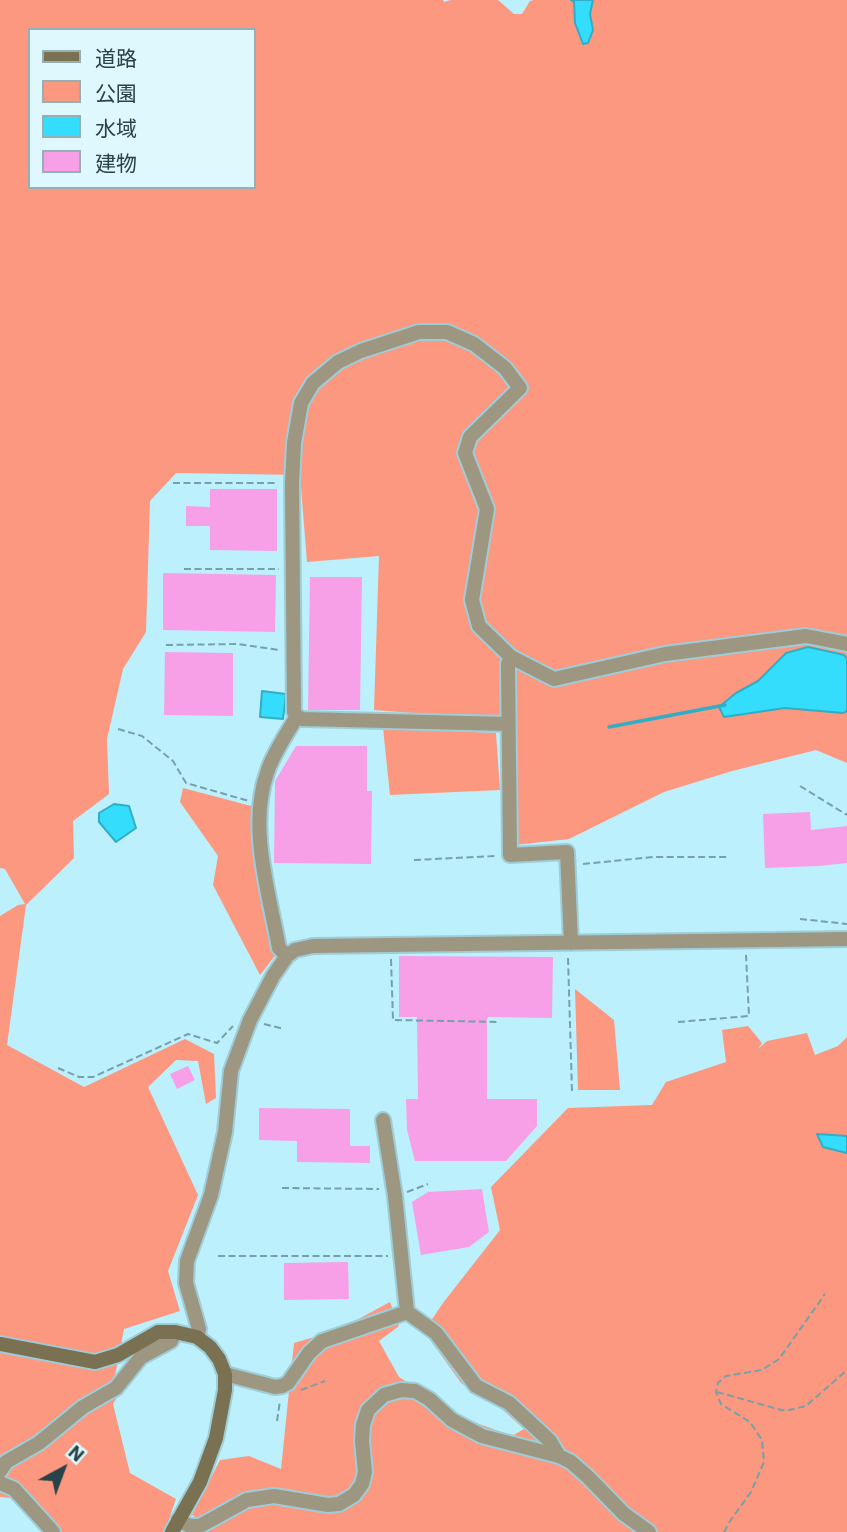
<!DOCTYPE html>
<html>
<head>
<meta charset="utf-8">
<style>
  body { margin:0 }
  #map { position:relative; width:847px; height:1532px; overflow:hidden; background:#bcf0fc; font-family:"IBM Plex Sans","Noto Sans JP",sans-serif }
  canvas { display:block }
  .legend { position:absolute; left:28px; top:28px; width:228px; height:161px; box-sizing:border-box; background:#dff8fe; border:2px solid #95afb5; margin:0; padding:9px 12px; list-style:none; font-size:21px; color:#274248 }
  .legend li { display:flex; align-items:center; gap:14px; height:35px }
  .legend b { width:35px; border:2px solid #95afb5 }
  .north { position:absolute; left:28px; top:1434px; width:70px; height:70px; -webkit-text-stroke:5px #dff8fe; paint-order:stroke; rotate:41deg; font-size:19px; font-weight:700; line-height:28px; text-align:center; color:#274248 }
  .north::after { content:''; display:block; margin:auto; width:24px; height:32px; background:#274248; clip-path:polygon(50% 0,100% 100%,50% 72%,0 100%) }
</style>
</head>
<body>
<div id="map">
<canvas width="847" height="1532"></canvas>
<ul class="legend">
<li><b style="height:9px;background:#7a7152"></b>道路</li>
<li><b style="height:19px;background:#fc9780"></b>公園</li>
<li><b style="height:19px;background:#34ddfc"></b>水域</li>
<li><b style="height:19px;background:#f7a0e7"></b>建物</li>
</ul>
<div class="north">N</div>
</div>
<script>
const g = document.querySelector('canvas').getContext('2d');
g.lineJoin = 'round';
function fill(path, color) { g.fillStyle = color; g.fill(path, 'evenodd'); }
function strokePath(path, color, width, dash) { g.strokeStyle = color; g.lineWidth = width; g.lineCap = dash ? 'butt' : 'round'; g.setLineDash(dash || []); g.stroke(path); }
fill(new Path2D(`
  M0,0H443L444,2L451,0H498L514,14H522L530,1L534,0H571L573,2L575,23L593,30L590,14L593,0H847V659L844,655L786,653L758,681L736,693L724,717L785,708L843,713L847,711V763L816,750L732,771L664,792L569,839L515,845L502,720L374,710L379,556L307,562L300,475L176,473L150,501L146,632L123,669L107,739L109,794L73,821L74,858L26,905L7,1045L84,1087L185,1039L214,1054L216,1098L206,1104L198,1061L176,1060L148,1087L198,1195L168,1271L180,1311L124,1329L115,1376L138,1363L113,1404L130,1473L176,1499L168,1522L209,1526L192,1515L220,1460L249,1456L281,1469L294,1343L338,1330L390,1302L399,1326L379,1341L399,1377L460,1417L512,1436L524,1429L494,1402L461,1383L424,1331L443,1303L500,1230L491,1187L568,1108L652,1105L666,1082L726,1062L722,1030L748,1026L762,1043L758,1049L767,1041L807,1033L815,1055L838,1046L847,1037V1136L818,1135L823,1147L847,1153V1532H43L38,1523L12,1498L0,1497V916L18,905L25,904L5,869L0,868ZM30,30H254V187H30Z
  M383,728L496,733L500,790L390,795Z
  M183,788L255,807L253,842L277,953L260,975L213,885L218,856L180,802Z
  M575,989L614,1020L620,1090H578Z`), '#fc9780');
const water = new Path2D(`
  M571,0H593L590,14L593,30L588,43L583,44L575,23L574,2Z
  M808,647L844,655L847,659V711L843,713L785,708L724,717L719,707L736,693L758,681L786,653Z
  M262,691L286,694L283,719L260,717Z
  M114,804L129,806L136,828L116,842L99,822V813Z
  M817,1134L847,1136V1153L823,1147Z`);
fill(water, '#34ddfc');
strokePath(water, '#30aec6', 2);
strokePath(new Path2D(`
  M609,727L725,705`), '#30aec6', 3.5);
fill(new Path2D(`
  M210,489H277V551L210,550V526H186V506L210,507Z
  M163,573L276,575L275,632L163,630Z
  M310,577H362L360,710H308Z
  M165,652L233,653V716L164,715Z
  M296,746H367V791H372L371,864L274,863L275,781Z
  M810,812L811,830L847,826V863L819,866L765,868L763,814Z
  M399,956L553,957L552,1018L487,1017V1099H537V1126L506,1161H415L407,1130L406,1099H418L417,1017H399Z
  M188,1066L195,1080L177,1089L170,1074Z
  M259,1108L350,1109V1146H370V1163L297,1162V1141L259,1140Z
  M482,1189L489,1232L469,1247L421,1255L412,1202L428,1192Z
  M348,1262L349,1299L284,1300V1263Z`), '#f7a0e7');
const street = new Path2D(`
  M297,716L302,719L508,724
  M571,943L567,852L510,855L508,664L511,657L554,679L665,654L806,636L847,644
  M287,956L279,948C269,893 248,827 267,773C273,753 287,734 297,716L294,712L292,483L294,443L301,403L313,383L338,362L361,351L419,332H447L474,344L505,368L520,388L470,437L465,453L487,509L472,600L479,626L511,657
  M383,1120L395,1196L407,1312
  M197,1337L199,1329L186,1283L187,1261L211,1195L225,1132L231,1071L250,1020L273,976L287,956L295,950L313,946L847,939
  M225,1374L275,1387L282,1386L288,1383L309,1353L322,1341L407,1312L436,1333L476,1386L509,1403L550,1441L559,1456
  M0,1471L6,1462L39,1443L83,1407L116,1388L141,1357L171,1341L175,1332
  M0,1483L14,1489L53,1532
  M178,1520L190,1526H200L247,1500L274,1496L328,1505L339,1504L354,1495L362,1484L365,1472L362,1441L363,1425L368,1410L384,1395L401,1390L415,1391L429,1399L452,1420L482,1436L559,1456L571,1462L588,1477L624,1514L649,1532`);
const secondary = new Path2D(`
  M0,1344L95,1362L118,1355L158,1332H175L197,1337L210,1347L219,1359L225,1374V1390L216,1438L200,1482L172,1532`);
strokePath(street, '#9ecdd8', 18);
strokePath(secondary, '#9ecdd8', 18);
strokePath(new Path2D(`
  M173,483H277
  M184,569H279
  M166,645L238,644L279,650
  M118,729L142,736L173,761L186,783L249,801
  M800,786L847,815
  M414,860L495,856
  M583,864L653,857H729
  M800,919L847,924
  M568,958L572,1091
  M391,959L393,1020L500,1022
  M678,1022L749,1016L746,955
  M264,1024L284,1029
  M58,1068L79,1077H93L188,1034L217,1043L233,1026
  M282,1188L379,1189
  M407,1192L428,1184
  M218,1256H388
  M301,1390L325,1381
  M717,1392L785,1411L806,1406L847,1370
  M277,1421L280,1401
  M724,1532L730,1521L751,1492L764,1462L762,1440L750,1422L721,1404L716,1392L718,1383L726,1376L762,1370L779,1359L825,1294`), '#77a0a9', 2, [7, 3.5]);
strokePath(street, '#9d9782', 14);
strokePath(secondary, '#7a7152', 14);
</script>
</body>
</html>
